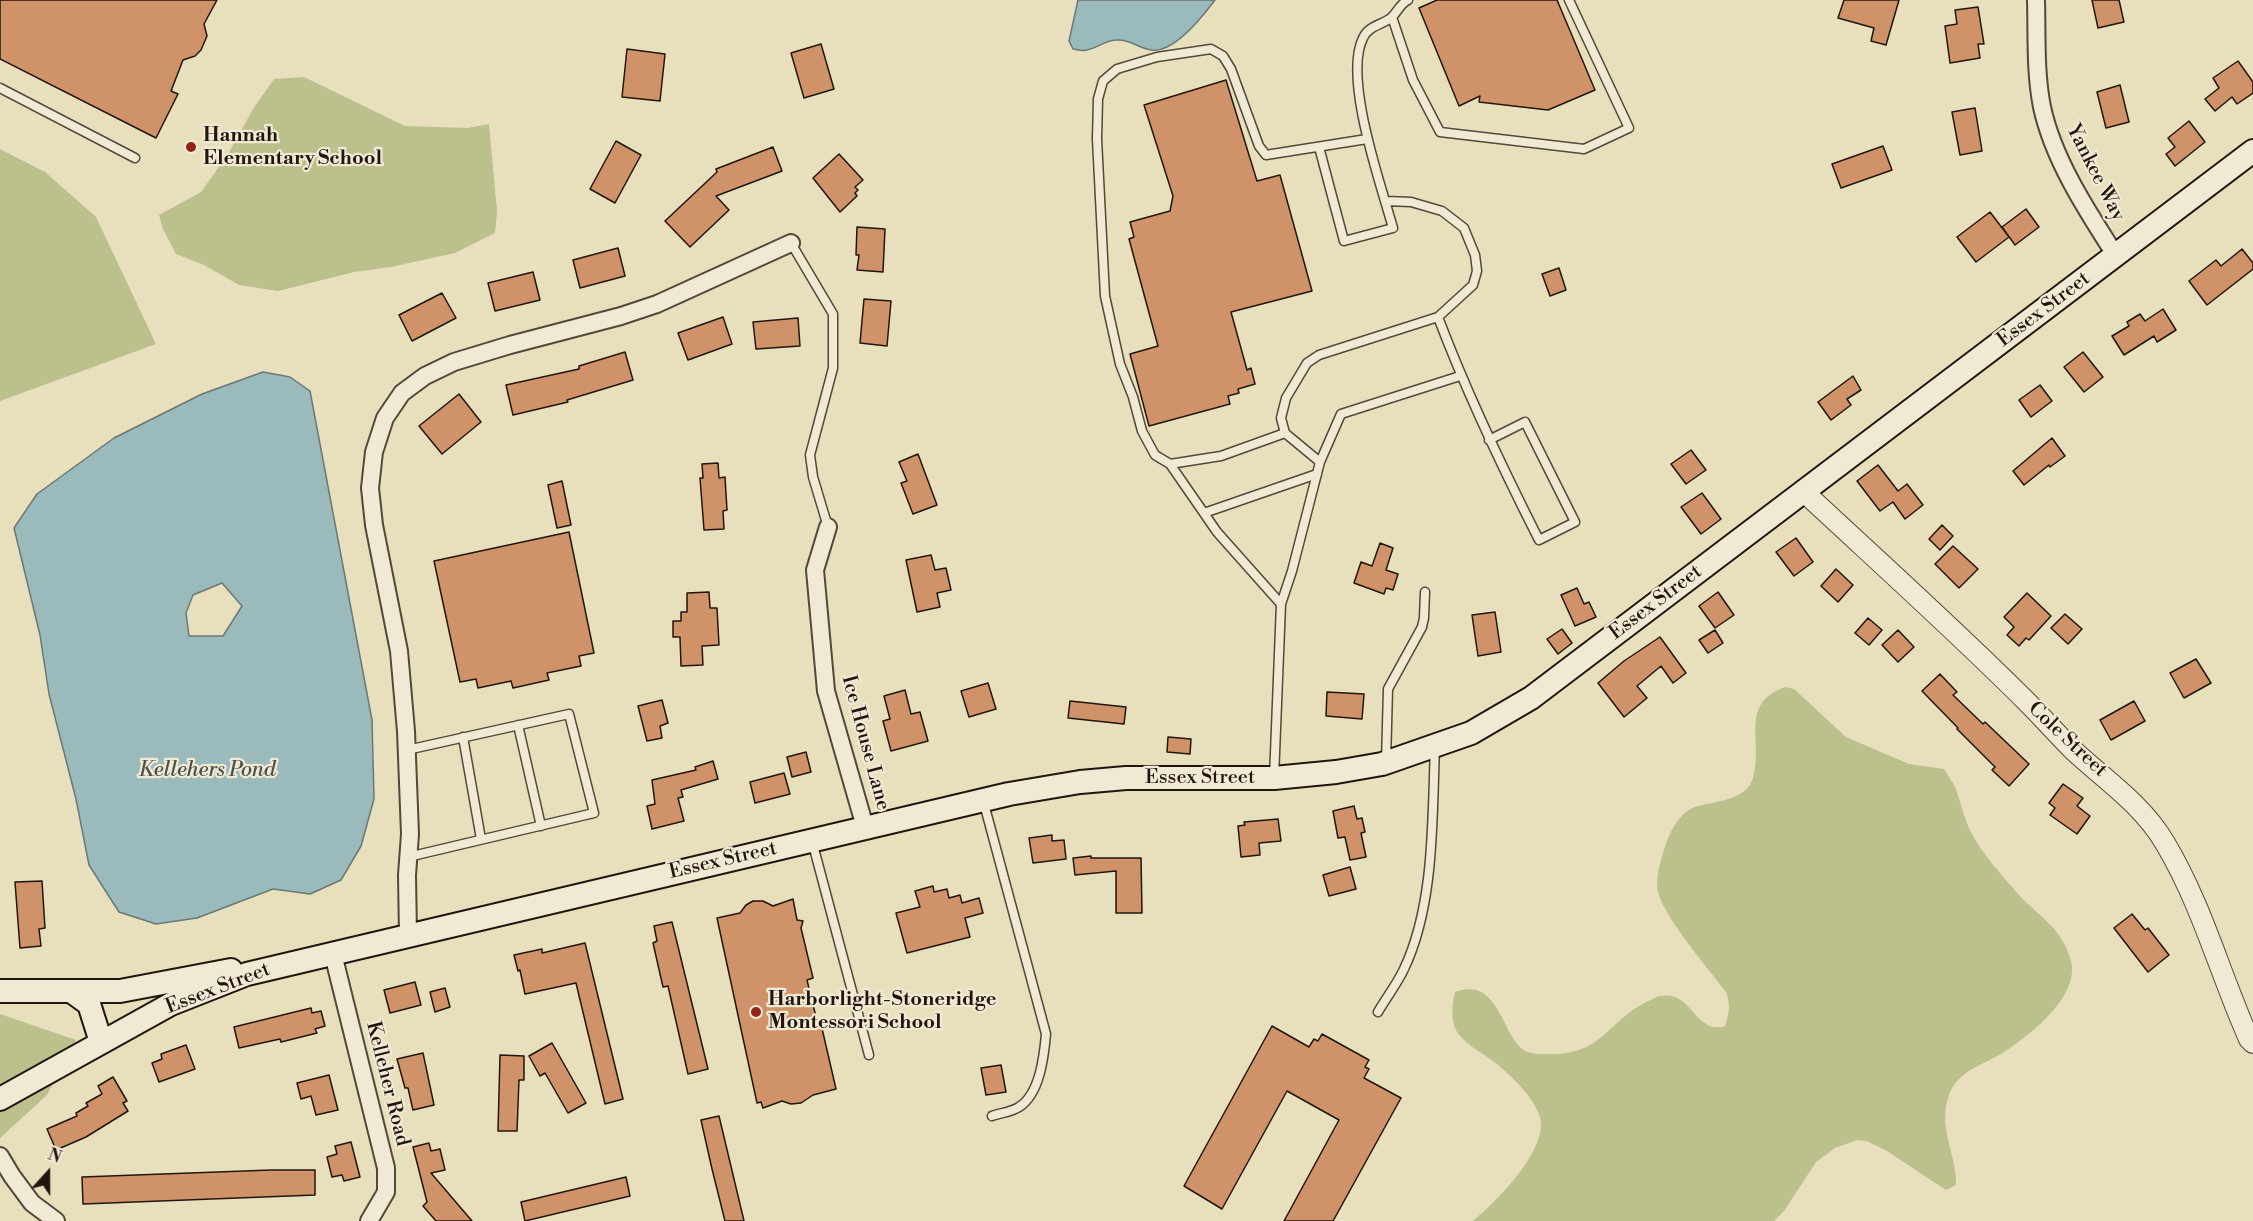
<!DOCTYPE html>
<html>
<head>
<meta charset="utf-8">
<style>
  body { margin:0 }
  #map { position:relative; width:2253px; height:1221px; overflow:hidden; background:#e8dfbd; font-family:"Libre Bodoni",serif }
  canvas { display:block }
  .north { position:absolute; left:18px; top:1143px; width:60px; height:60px; -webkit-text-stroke:4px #f0ead4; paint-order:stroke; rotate:21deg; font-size:16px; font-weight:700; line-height:24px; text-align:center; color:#21160e }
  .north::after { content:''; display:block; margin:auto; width:21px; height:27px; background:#21160e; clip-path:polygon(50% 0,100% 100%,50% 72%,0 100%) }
</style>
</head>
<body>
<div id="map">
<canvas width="2253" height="1221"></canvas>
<div class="north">N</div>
</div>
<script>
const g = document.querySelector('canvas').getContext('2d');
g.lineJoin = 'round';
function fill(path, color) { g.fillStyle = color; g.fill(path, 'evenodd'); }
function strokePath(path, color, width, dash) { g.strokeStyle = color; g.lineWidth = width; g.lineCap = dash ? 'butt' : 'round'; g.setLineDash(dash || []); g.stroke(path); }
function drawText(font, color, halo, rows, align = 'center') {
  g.font = font + ' "Libre Bodoni",serif'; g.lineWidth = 4.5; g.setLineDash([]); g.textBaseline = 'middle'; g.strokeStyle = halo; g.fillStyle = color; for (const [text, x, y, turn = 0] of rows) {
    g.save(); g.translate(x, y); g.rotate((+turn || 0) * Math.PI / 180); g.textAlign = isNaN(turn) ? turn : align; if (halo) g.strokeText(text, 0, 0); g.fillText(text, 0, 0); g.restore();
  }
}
fill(new Path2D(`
  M304,77L405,126L468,128L489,124L497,211L495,233L455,253L391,267L354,272L278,291L239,285L204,265L176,254L163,229L159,215L201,192L228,154L253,109L274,79Z
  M0,149L45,172L96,217L156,344L0,401Z
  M1785,687L1794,689L1846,737L1909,764L1944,769C1948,776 1953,782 1956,789C1961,803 1964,819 1971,832C1982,854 2002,875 2018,894C2039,917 2062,927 2071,961C2080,997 2028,1037 2001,1054C1982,1065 1957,1072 1949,1095C1937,1128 1957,1154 1956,1185L1946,1190L1887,1151L1867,1141L1857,1140L1835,1148L1816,1162L1784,1211L1774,1221H1473C1496,1202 1549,1149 1540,1117C1534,1097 1512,1077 1497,1064C1484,1053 1462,1044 1455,1028C1451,1017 1452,1004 1455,992C1502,975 1501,1042 1528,1052C1537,1055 1547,1054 1555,1054C1601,1053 1609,1022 1644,1003C1649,1001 1655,997 1660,996C1693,990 1694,1035 1725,1026C1729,1014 1731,1005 1726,992C1710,970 1658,911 1657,886C1657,870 1662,856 1667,841C1672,828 1681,812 1695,807C1714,801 1746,801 1753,778C1764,741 1738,704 1785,687Z
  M0,1014L76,1040L47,1095L0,1138Z`), '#bbc08d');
const water = new Path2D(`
  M1078,0H1215C1203,16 1174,53 1152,50C1139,49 1131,39 1117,40C1105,40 1098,48 1087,50C1083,51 1077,50 1073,49L1069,41Z
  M263,372L290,377L310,391L372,720L374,799L361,846L341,880L310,894L273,889L197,918L156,924L119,912L89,865L76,799L49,694L40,635L14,528L37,494L114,438L202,394ZM222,583L242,606L223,636H189L186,613L193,595Z`);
fill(water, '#9bbabb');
strokePath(water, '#6a7876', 1.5);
const building = new Path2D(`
  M0,0H217L204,24L207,36L201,50L195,56L183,60L171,91L178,94L156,138L0,59Z
  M1437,0H1557L1595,90L1548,110L1479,102L1480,96L1459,106L1419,8Z
  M1844,0H1899L1886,45L1871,41L1874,28L1838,18Z
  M2092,0H2119L2124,22L2098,28Z
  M1978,7L1984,44H1978L1980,58L1950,63L1945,26L1957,24L1955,10Z
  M821,44L834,89L804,98L791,53Z
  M627,49L665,54L660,101L622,97Z
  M2238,61L2253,82V93L2237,104L2232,97L2215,111L2205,99L2219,88L2213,78Z
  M1226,80L1257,181L1280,175L1312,291L1231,312L1247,370L1251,368L1255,384L1238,389L1239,393L1228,396L1230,404L1149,426L1130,354L1158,346L1129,239L1134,237L1130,222L1170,211L1173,196L1144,105Z
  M2120,85L2129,122L2106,128L2097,92Z
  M1975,108L1982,151L1960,155L1952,112Z
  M2189,121L2205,142L2175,166L2166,154L2175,147L2168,138Z
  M616,141L641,155L615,203L590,189Z
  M1883,146L1892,170L1841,188L1832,164Z
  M773,147L782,171L716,196L729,210L690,247L665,221L717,172L716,169Z
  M839,154L863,180L855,187L858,190L855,193L857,196L840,212L813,178Z
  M2026,209L2039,227L2015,245L2002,227Z
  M1990,212L2009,237L1976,262L1957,237Z
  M857,227L885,229L883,272L857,270L859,255H856Z
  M618,248L625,276L580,288L573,260Z
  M2242,249L2253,263V269L2207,305L2189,281L2216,260L2221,266Z
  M1559,268L1566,290L1550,296L1542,274Z
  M533,272L540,300L495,311L488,283Z
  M442,293L456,318L412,341L399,315Z
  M864,299L891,301L887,346L860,343Z
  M2163,309L2176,330L2157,342L2154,336L2124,355L2112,336L2129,326L2127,322L2140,314L2145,321Z
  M723,317L732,344L688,360L678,333Z
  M798,318L800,346L756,349L753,322Z
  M625,352L633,380L567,400L568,402L513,415L506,385L579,369V366Z
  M2083,352L2103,377L2084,392L2064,367Z
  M1853,376L1861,390L1847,399L1851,405L1831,420L1818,402Z
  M2040,385L2052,401L2031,417L2019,400Z
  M459,394L481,422L442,454L419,426Z
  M2052,438L2065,456L2050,467L2049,465L2024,485L2013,471Z
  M1691,450L1706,470L1686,484L1671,464Z
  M918,454L937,505L913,514L901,483L907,481L899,462Z
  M718,463L719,478L725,477L727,510L723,511L724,529L704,530L700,478H703L702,464Z
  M1878,465L1898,491L1907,484L1923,505L1905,519L1893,502L1880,511L1857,481Z
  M562,481L571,525L557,528L548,485Z
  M1702,493L1721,519L1701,534L1681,507Z
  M1942,525L1953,536L1940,550L1929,539Z
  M569,532L594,653L579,656L581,666L547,673L549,680L513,688L511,681L478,688L476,679L460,682L434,561Z
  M1796,538L1813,562L1794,576L1776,552Z
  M1380,543L1393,548L1386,570L1398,574L1393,590L1386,588L1384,594L1354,583L1361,562L1372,566Z
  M1953,546L1978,569L1959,588L1935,564Z
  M931,555L935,570L946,568L951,590L937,593L940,607L917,612L906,560Z
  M1836,569L1853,585L1838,602L1821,586Z
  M1577,588L1584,604L1589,602L1596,617L1575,626L1561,595Z
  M709,592L710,608H717L719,645L702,646L703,665L681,666L680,637H673V621H681V612H687V593Z
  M1718,592L1734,615L1715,628L1699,606Z
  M2027,593L2051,616L2029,640L2026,638L2019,646L2007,635L2014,627L2004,617Z
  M1495,612L1501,652L1478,656L1472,615Z
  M2065,614L2082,629L2068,644L2051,628Z
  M1868,618L1882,630L1869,645L1855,633Z
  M1562,629L1572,643L1558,654L1547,639Z
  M1715,630L1723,643L1708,653L1699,640Z
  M1898,630L1914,647L1898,662L1882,645Z
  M1660,637L1686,673L1673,683L1661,666L1637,686L1647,698L1624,717L1598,683L1624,661Z
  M2196,659L2211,683L2184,698L2170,673Z
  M1940,674L1957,692L1953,695L1983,724L1985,722L2029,764L2009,786L1992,770L1995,767L1957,729L1958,728L1922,691Z
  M988,683L996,709L969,717L961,691Z
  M905,690L911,714L920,712L928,741L891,751L883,721L890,719L884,696Z
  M1327,692L1364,694L1362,719L1326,716Z
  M662,700L668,723L660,726L662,738L647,741L638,706Z
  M1070,701L1126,707L1124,724L1068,718Z
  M2134,701L2145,721L2111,740L2100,720Z
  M1168,737L1191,739L1190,754L1167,752Z
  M806,752L811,772L792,777L787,757Z
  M713,761L718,779L681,790L683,797L678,798L684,821L652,829L647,806L655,804L652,780L696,770L695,767Z
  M784,773L790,794L755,803L750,782Z
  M2063,784L2083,798L2077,806L2090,816L2077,834L2050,815L2055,808L2049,803Z
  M1354,806L1357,819L1362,818L1365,832L1361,833L1366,857L1350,860L1345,837L1338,838L1333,811Z
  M1278,819L1281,841L1259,843L1260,855L1241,857L1238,826L1245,825L1244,822Z
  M1052,835V841L1064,840L1066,859L1033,863L1029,838Z
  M1091,856V858H1141L1142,913H1116V871L1075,875L1073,858Z
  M1350,867L1356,889L1329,896L1323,875Z
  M42,881L45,928L39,929L41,946L20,948L15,882Z
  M933,886L934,892L947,889L949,898L960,895L962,903L979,898L983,913L965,918L970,937L907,953L896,913L920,907L915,891Z
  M793,899L797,920L803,921L801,928L813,978L807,980L818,1025L821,1024L836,1089L813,1095L801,1103L791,1104L782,1101L763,1108L761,1102L757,1103L717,918L740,913L746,905L753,901H763L773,906Z
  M2132,914L2145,930L2148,928L2169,955L2148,972L2114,928Z
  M672,922L708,1069L688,1074L668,986L663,987L653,943L657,941L654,926Z
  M585,943L623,1099L605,1104L576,983L525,994L520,970L518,971L514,955L542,949V953Z
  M415,982L421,1005L390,1013L384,990Z
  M445,988L450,1007L435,1012L430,992Z
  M311,1008L312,1013L321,1011L325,1026L315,1029L317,1033L281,1042L280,1039L239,1048L234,1027Z
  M1272,1026L1309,1047L1314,1039L1318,1041L1322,1034L1369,1060L1365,1067L1369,1069L1364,1078L1401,1098L1333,1221H1284L1339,1120L1287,1091L1222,1209L1184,1186Z
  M552,1043L586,1103L568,1113L545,1073L540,1076L529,1056Z
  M186,1045L195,1069L159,1082L152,1063L162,1059L161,1054Z
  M423,1053L434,1105L413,1110L408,1088H405L397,1059Z
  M500,1055L524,1056V1080H519L517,1131H498Z
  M1001,1065L1006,1092L986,1095L981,1068Z
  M329,1075L338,1110L316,1115L311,1096L301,1099L297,1083Z
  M113,1077L127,1101L123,1103L128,1111L86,1137L56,1150L47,1129L77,1116L76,1113L88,1106L86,1103L102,1094L98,1086Z
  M719,1116L744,1221H725L712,1169L701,1120Z
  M351,1142L360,1177L344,1181L342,1175L332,1177L327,1157L337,1154L335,1146Z
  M429,1143L431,1151L440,1149L445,1170L431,1173L472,1221H436L423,1206L427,1202L413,1147Z
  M271,1170H315V1195L83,1204L82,1177Z
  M626,1177L630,1196L525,1221L521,1202Z`);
fill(building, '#d09369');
strokePath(building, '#21160e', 1.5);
const service = new Path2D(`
  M1392,17L1413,80L1440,132L1584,149L1629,128L1569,0
  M0,88L135,158
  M1319,147L1344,241L1393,228C1381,185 1343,78 1363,38C1369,25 1383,25 1392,17C1398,11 1400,4 1408,0
  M791,243L833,314V368L810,455L813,477L828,527
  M1438,317C1467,394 1502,467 1539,540L1575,522L1525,422L1489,440
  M1320,462L1285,433L1281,418L1286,398L1307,363L1319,355L1438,317L1473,285L1477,271L1475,255L1464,228L1442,211L1411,202L1386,201
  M1170,464L1221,456L1285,433
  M1204,513L1317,474
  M1281,604L1217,532L1170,464L1155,455L1142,431L1133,397L1120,364L1105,296L1097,139L1098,99L1103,81L1117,69L1157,57L1211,49L1223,56L1231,69L1259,146L1266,155L1367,139
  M518,725L541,826
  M463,737L481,839
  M407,750L569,714L594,813L408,857
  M1386,762L1388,689L1422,627L1424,618L1425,592
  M1274,778L1281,604L1292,571L1320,462L1341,414L1460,376
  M983,800L1046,1034C1044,1056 1040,1094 1019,1107C1012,1112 1000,1113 992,1116
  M812,841L869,1055
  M1378,1012C1386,998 1397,984 1404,969C1435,904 1432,818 1435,747`);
const minor = new Path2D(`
  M2036,0C2037,35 2035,72 2042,107C2053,159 2087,211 2116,256
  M828,527L815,570L826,691L865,827
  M408,936L407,875L410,834L406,731L399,651L374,525L370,488L374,452L385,418L402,393L425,376L454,362L510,345L621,316L657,304L791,243
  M333,954L386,1168V1192L369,1221
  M0,1156L12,1176L32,1203L56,1221`);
const tertiary = new Path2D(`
  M1804,492C1878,561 1954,629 2026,701C2042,717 2057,734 2073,750C2105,780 2142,804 2165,843C2202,905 2220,974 2249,1039L2253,1043`);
const secondary = new Path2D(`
  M0,991H120L231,970
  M71,991L89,1004L101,1042
  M0,1099L171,1004L247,974L1009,794L1080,782L1126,778H1274L1336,772L1382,764L1471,733L1531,698L2253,151`);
strokePath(service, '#53483a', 11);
strokePath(minor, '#53483a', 20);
strokePath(tertiary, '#53483a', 22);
strokePath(secondary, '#21160e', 26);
strokePath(service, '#f0ead4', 8);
strokePath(minor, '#f0ead4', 16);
strokePath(tertiary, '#f0ead4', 20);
strokePath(secondary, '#f0ead4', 22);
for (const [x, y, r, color] of [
  [191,147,6,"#8f2418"],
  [756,1012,6,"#8f2418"]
]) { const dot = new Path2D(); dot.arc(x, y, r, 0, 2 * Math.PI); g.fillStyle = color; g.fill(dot); strokePath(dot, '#f0ead4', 2); }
drawText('bold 20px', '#21160e', '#f0ead4', [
  ["Hannah",203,136],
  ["Elementary School",203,159],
  ["Harborlight-Stoneridge",768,1000],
  ["Montessori School",768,1023]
], 'left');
drawText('20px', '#21160e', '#f0ead4', [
  ["Yankee Way",2095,173,63],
  ["Essex Street",2044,310,-37],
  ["Essex Street",1656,603,-37],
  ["Cole Street",2067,740,43],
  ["Ice House Lane",865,743,75],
  ["Essex Street",1200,778],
  ["Essex Street",723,861,-13],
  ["Essex Street",218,989,-21],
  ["Kelleher Road",387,1084,76]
]);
drawText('italic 21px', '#4c4f4b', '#f0ead4', [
  ["Kellehers Pond",207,771]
]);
</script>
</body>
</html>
